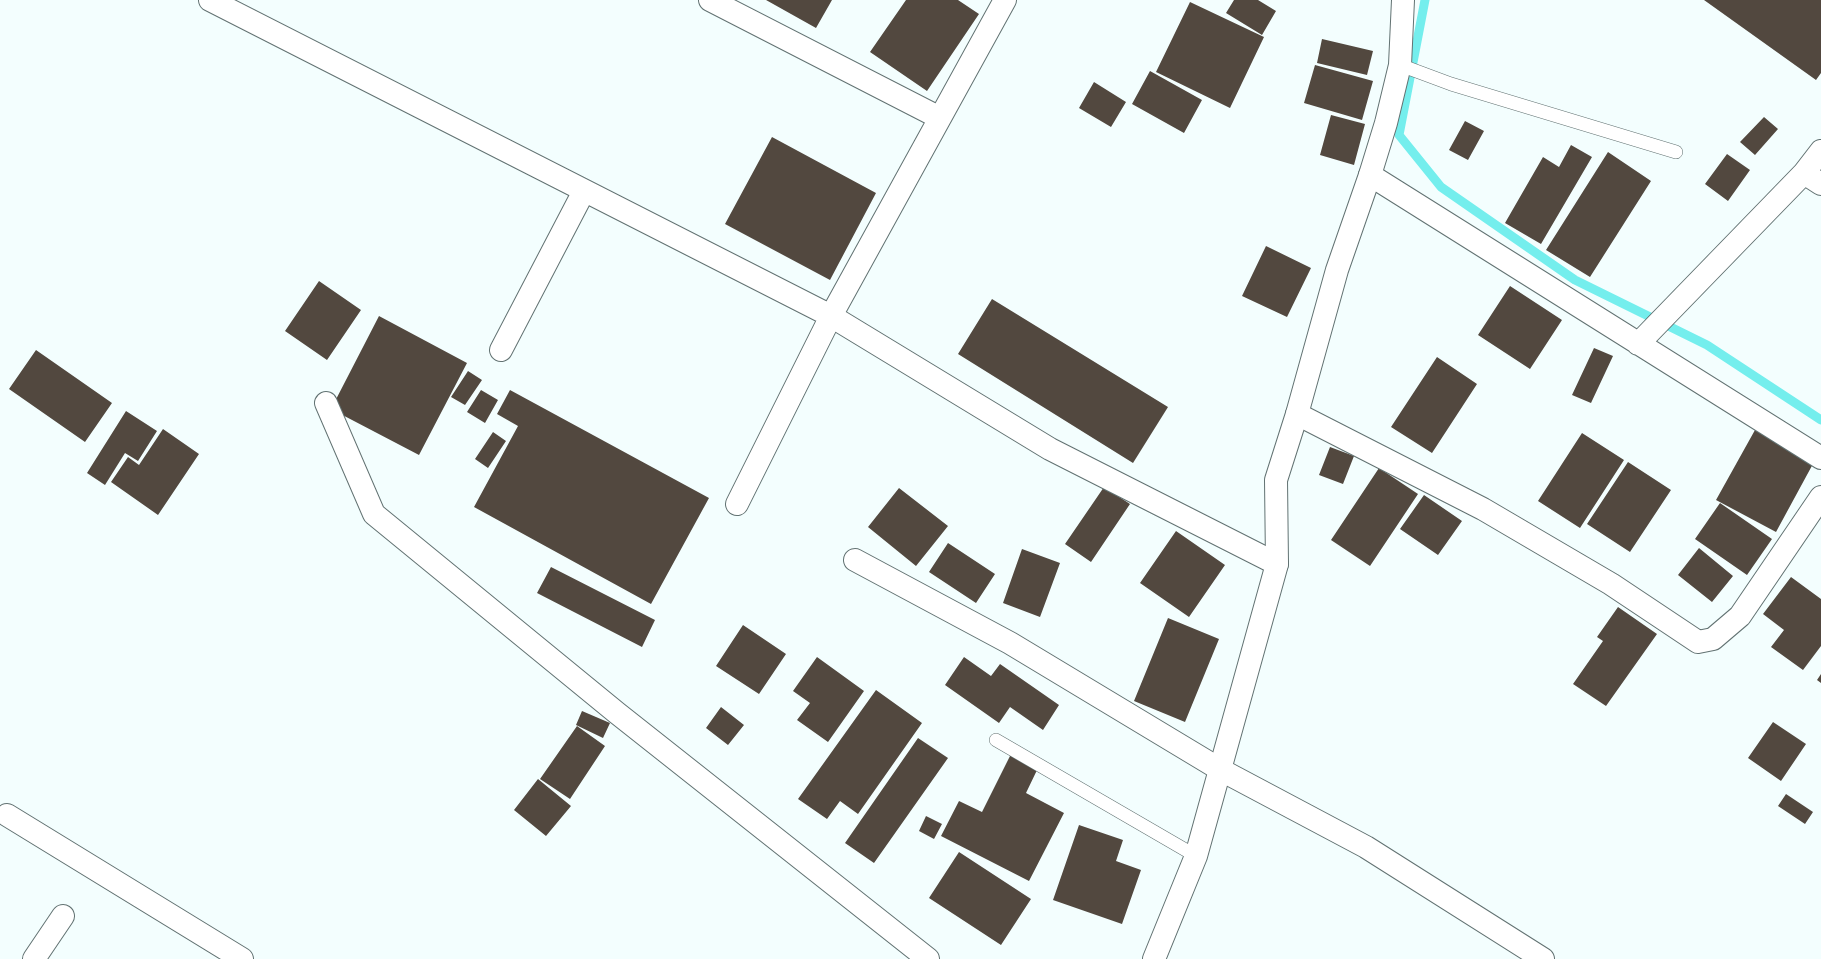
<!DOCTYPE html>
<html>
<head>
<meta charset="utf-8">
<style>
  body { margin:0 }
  canvas { display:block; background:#f3fefe }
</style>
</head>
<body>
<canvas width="1821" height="959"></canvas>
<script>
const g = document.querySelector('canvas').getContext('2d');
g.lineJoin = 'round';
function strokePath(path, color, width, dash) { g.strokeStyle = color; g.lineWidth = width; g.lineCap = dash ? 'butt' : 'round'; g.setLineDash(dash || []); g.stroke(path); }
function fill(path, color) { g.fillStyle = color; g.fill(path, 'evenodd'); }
strokePath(new Path2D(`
  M1425,0L1399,135L1441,187L1575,280L1707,345L1821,420`), '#74eeed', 9);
fill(new Path2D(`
  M766,0H832L816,28Z
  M906,0H958L979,14L927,91L870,52Z
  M1234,0H1258L1276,11L1262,35L1226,13Z
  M1704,0H1821V73L1816,80Z
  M1190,2L1264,37L1230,108L1156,72Z
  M1322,39L1373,51L1367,75L1317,63Z
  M1315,65L1373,81L1362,120L1304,103Z
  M1150,71L1202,100L1184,133L1132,104Z
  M1094,82L1126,102L1111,127L1079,108Z
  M1331,115L1365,124L1354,165L1320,155Z
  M1764,117L1778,129L1755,155L1740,142Z
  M1465,121L1484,131L1468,160L1449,150Z
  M772,137L876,193L830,280L725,224Z
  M1571,145L1592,157L1541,244L1505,223L1543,157L1559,167Z
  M1608,152L1651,181L1590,277L1546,250Z
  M1727,154L1750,170L1728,201L1705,184Z
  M1266,246L1311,268L1287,317L1242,296Z
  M319,281L361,310L327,360L285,331Z
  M1510,286L1562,320L1530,369L1478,335Z
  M992,299L1168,407L1133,463L958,354Z
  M379,316L467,363L419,455L331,409Z
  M1594,348L1613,356L1591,403L1572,395Z
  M36,350L112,403L85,442L9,389Z
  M1437,357L1477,384L1432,453L1391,427Z
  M468,371L482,380L465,405L451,397Z
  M481,390L498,400L485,423L467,412Z
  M510,390L709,498L651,604L474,507L518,426L497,414Z
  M126,411L157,431L138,461L125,453L105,485L87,473Z
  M163,429L199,454L158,515L111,482L128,457L139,465Z
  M1755,430L1814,462L1776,532L1716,500Z
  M493,432L506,441L488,468L475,459Z
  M1582,433L1624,460L1580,528L1538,501Z
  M1330,447L1354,456L1343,484L1319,475Z
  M1628,462L1671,490L1630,552L1587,524Z
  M1379,468L1418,494L1370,566L1331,540Z
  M1104,487L1130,504L1091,562L1065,544Z
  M899,488L948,526L916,566L868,527Z
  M1424,495L1462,521L1438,555L1400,529Z
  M1720,503L1772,539L1747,575L1695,539Z
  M1176,531L1225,565L1189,617L1140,583Z
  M948,543L995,574L976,603L929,572Z
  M1699,548L1733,576L1712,602L1678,575Z
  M1022,549L1060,563L1040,617L1003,603Z
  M551,567L655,620L642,647L537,593Z
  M1791,577L1821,599V646L1803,670L1771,647L1784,630L1763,614Z
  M1618,607L1657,634L1606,706L1573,684L1603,641L1597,637Z
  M1168,618L1219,639L1185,722L1134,701Z
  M743,625L786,654L759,694L716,666Z
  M817,657L864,691L828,742L797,720L810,703L793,691Z
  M964,657L991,676L1000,664L1059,705L1043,730L1010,707L999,723L945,685Z
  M1821,674V683L1817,680Z
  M876,690L922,723L858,814L840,801L827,819L798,799Z
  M721,707L744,725L728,745L706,728Z
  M582,711L610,723L603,738L576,725Z
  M1773,722L1806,744L1781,781L1748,758Z
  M577,726L605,746L570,799L540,779Z
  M918,738L948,758L874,863L845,843Z
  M1011,754L1038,768L1026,793L1064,813L1029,881L941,836L959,801L982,812Z
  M538,779L571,806L546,836L514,810Z
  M1786,794L1813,812L1805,824L1778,806Z
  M926,816L942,824L934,839L919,831Z
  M1079,825L1123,840L1116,861L1141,870L1122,924L1053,900Z
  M959,852L1031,899L1001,945L929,898Z`), '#52483f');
const lane = new Path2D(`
  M1400,65L1451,84L1676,152
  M996,740L1196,856`);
const street = new Path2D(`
  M210,0L831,316L1005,0
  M710,0L940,118
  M1804,173L1821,151
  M1370,175L1821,458
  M1638,344L1804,173L1821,184
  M501,350L584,191
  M326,403L374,514L617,713L928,959
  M1297,414L1483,509L1611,584L1698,642L1713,639L1740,616L1821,497
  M737,504L831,316L1050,449L1277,564
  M855,560L1010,643L1221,770L1366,847L1543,959
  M7,815L242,959
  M34,959L63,916`);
const secondary = new Path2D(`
  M1154,959L1196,856L1277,564L1276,480L1297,414L1337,270L1370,175L1386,123L1400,65L1403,0`);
strokePath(lane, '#627272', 14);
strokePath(street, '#627272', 24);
strokePath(secondary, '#627272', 24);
strokePath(lane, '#fff', 13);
strokePath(street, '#fff', 22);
strokePath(secondary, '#fff', 22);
</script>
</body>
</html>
